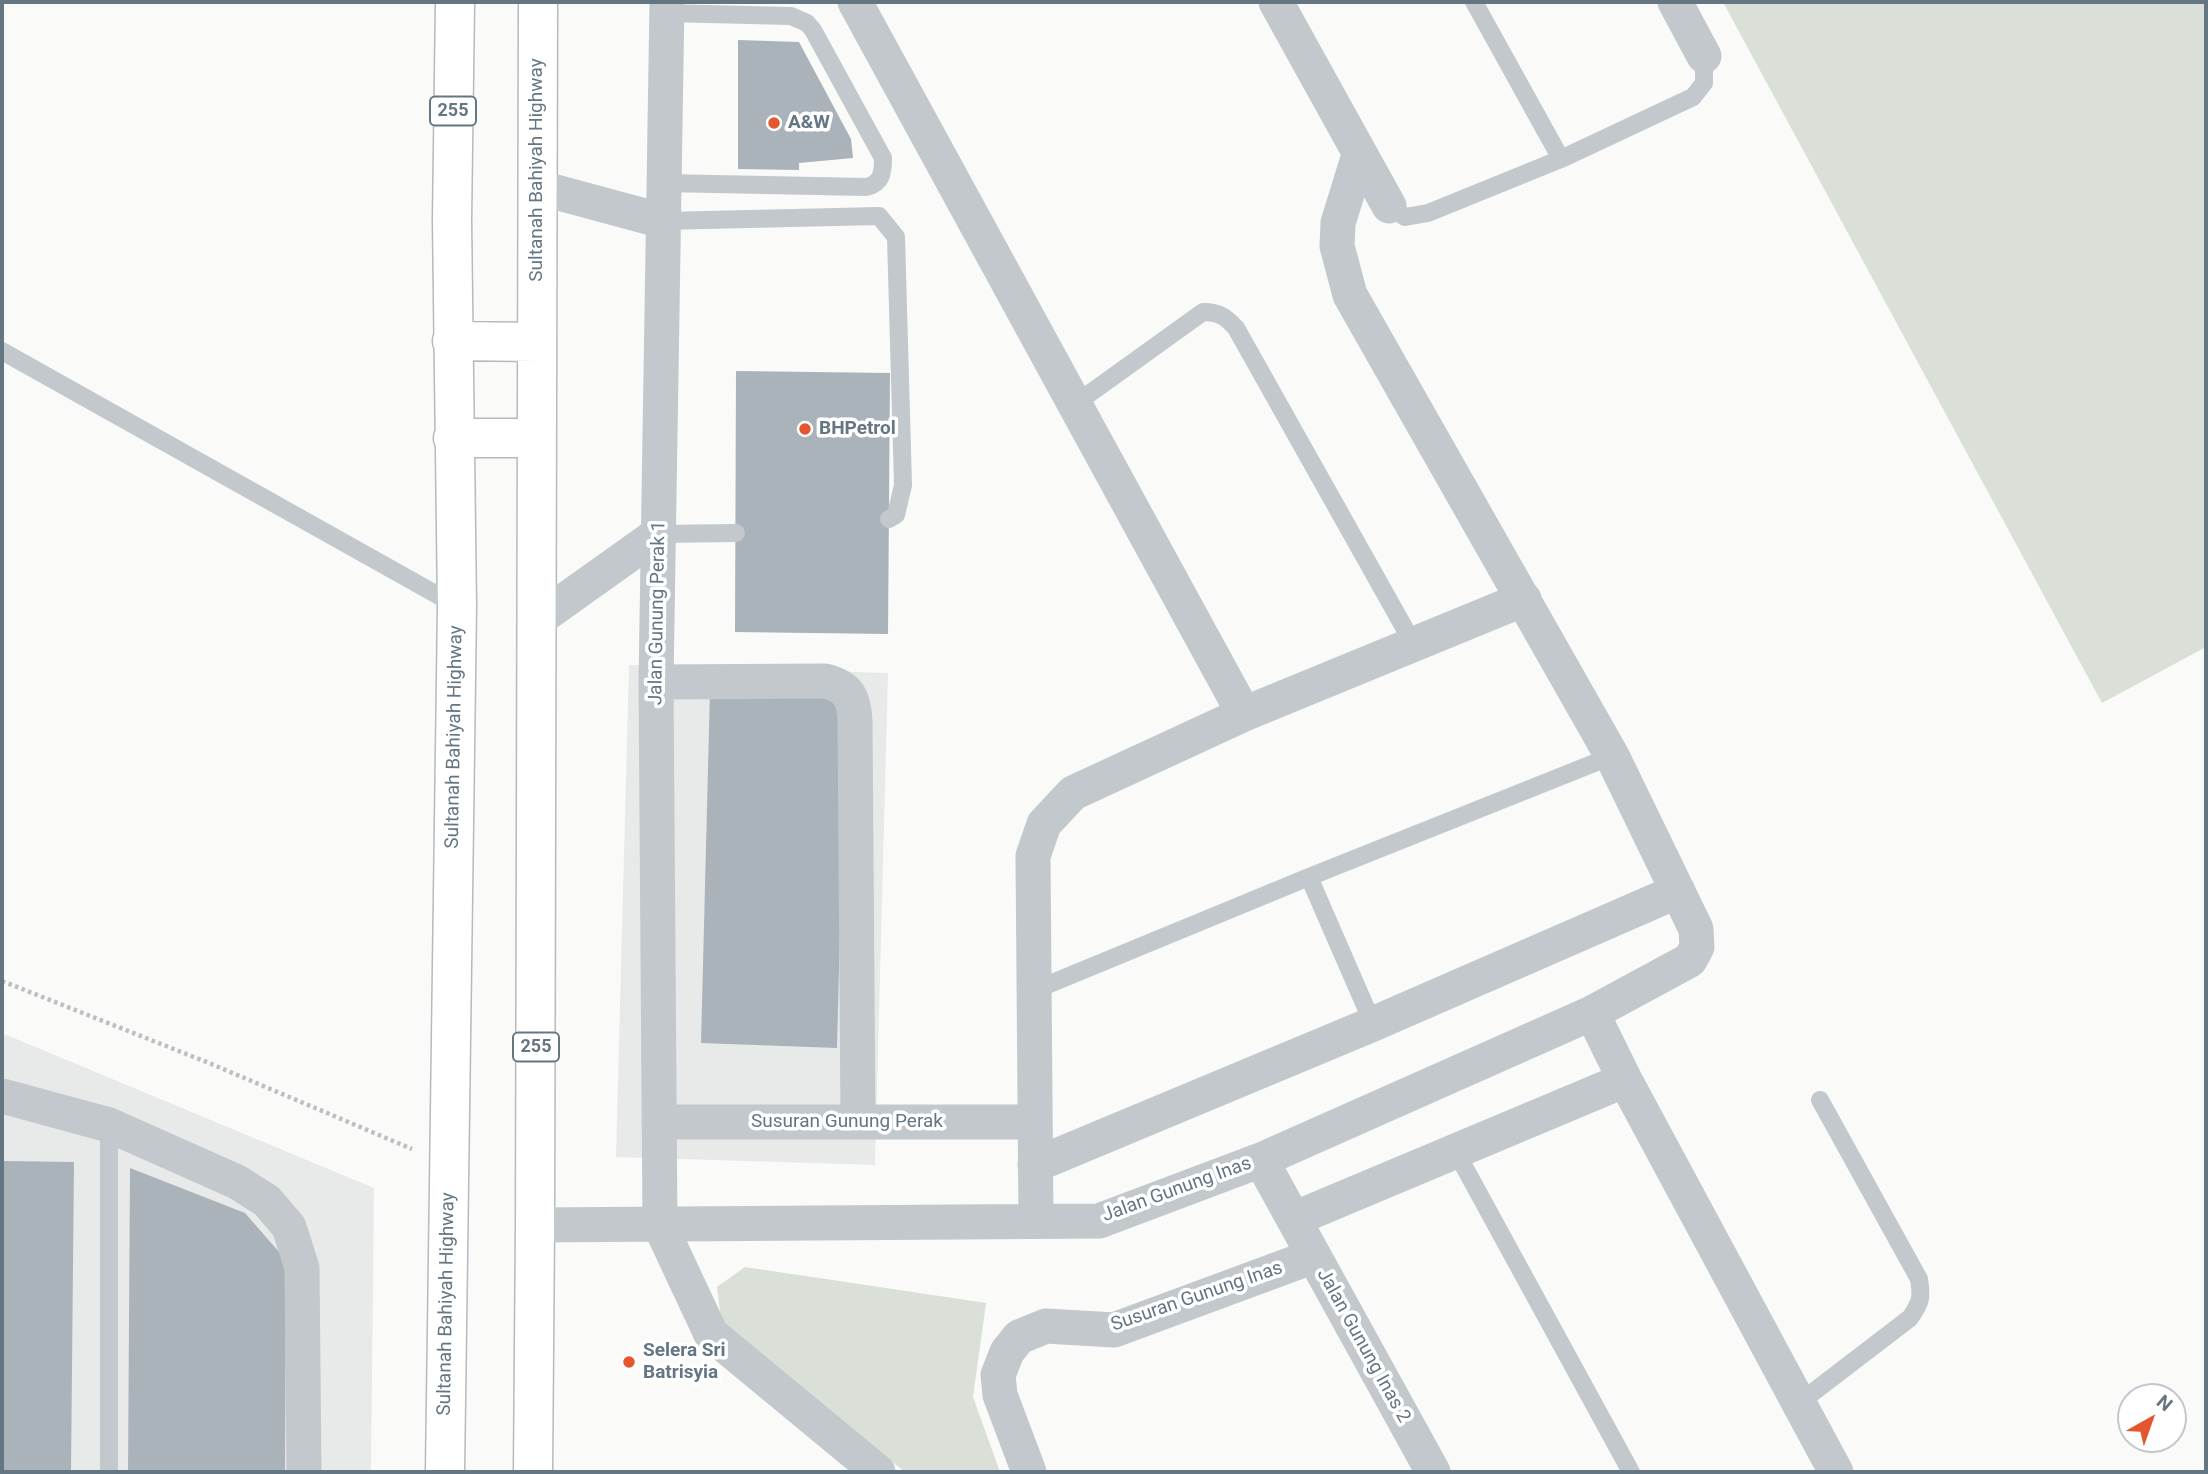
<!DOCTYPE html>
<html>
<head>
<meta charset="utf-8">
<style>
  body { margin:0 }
  #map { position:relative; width:2208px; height:1474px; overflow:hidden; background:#fafaf8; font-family:Roboto,sans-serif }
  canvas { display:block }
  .frame { position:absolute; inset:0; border:4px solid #657683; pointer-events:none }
  .north { position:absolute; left:2117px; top:1383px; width:70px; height:70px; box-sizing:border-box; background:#fff; border:2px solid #c1c8cd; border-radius:50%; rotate:40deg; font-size:19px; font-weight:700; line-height:28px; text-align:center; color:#657683 }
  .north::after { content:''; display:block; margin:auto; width:24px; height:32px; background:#e4572e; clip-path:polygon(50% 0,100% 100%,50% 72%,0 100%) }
</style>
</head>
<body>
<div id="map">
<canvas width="2208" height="1474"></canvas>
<div class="frame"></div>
<div class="north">N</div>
</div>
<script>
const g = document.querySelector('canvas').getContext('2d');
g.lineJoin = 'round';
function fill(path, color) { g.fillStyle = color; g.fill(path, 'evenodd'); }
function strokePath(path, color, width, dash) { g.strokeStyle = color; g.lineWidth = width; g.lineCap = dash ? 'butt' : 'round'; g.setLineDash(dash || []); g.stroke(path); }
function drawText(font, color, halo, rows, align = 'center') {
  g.font = font + ' Roboto,sans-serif'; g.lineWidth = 7; g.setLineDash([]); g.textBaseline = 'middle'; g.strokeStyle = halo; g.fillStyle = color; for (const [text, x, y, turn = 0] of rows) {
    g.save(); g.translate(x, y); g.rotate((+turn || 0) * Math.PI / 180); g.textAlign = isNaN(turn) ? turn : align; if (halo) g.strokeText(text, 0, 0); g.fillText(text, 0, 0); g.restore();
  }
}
fill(new Path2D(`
  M629,665L888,673L875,1165L616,1157Z
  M2,1033L374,1188L371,1472H2Z`), '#e8e9e9');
fill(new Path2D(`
  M1723,2H2206V647L2102,703Z
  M745,1267L986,1303L973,1397L1000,1472H905L722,1327L717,1287Z`), '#dadfd7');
fill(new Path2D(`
  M738,40L799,42L851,139L853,158L799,163V170L738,169Z
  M736,371L890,373L888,634L735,632Z
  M710,690L846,695L837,1048L701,1043Z
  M2,1161L74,1162L71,1472H2Z
  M130,1168L245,1213L286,1260L285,1472H128Z`), '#aab3b9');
const primary = new Path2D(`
  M452,341L537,342
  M453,438H537
  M445,1472L457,606L452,220L455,2
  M533,1472L535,1225L538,2`);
strokePath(primary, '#b5babe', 41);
strokePath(new Path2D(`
  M2,981L209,1063L412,1149`), '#bbbfc2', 4.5, [3.5, 3.5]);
strokePath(new Path2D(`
  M1474,2L1561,159
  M664,183L866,187C882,184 883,172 883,158L813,30L807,23L791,16L667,13
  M1389,206L1405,217L1428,213L1561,159L1693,97L1704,83V56
  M663,221L879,216L896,237L903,485L896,515L889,519
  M2,351L457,606
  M1075,404L1203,312C1219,312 1226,317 1236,328L1414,645
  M658,534L736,533
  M1309,877L1373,1024
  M1035,990L1309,877L1612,756
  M109,1125V1472
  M1455,1150L1631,1472
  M1799,1403L1910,1318C1921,1302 1922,1298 1919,1279L1820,1100`), '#c3c8cc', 18);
strokePath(new Path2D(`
  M667,2L656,682L660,1225L711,1334L878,1472
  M855,2L1244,714
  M1276,2L1389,206
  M1675,2L1704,56
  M537,187L663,221
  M536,621L658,534
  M656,682L825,681C849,687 854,698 855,721L858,1122
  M1592,1013L1625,1080L1836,1472
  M2,1096L109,1125L237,1182L267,1201L289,1227L302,1268L304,1472
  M659,1122H1034
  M1261,1160L1433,1472
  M1035,1165L1373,1024L1678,891
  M1294,1219L1625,1080
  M1036,1221L1033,856L1044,824L1073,793L1244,714L1524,599
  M535,1225L1099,1221L1261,1160L1592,1013L1690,960L1697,947L1696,929L1612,756L1350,295L1337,246L1338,223L1359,155
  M1029,1472L1000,1395L998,1375L1007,1352L1019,1337L1046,1326L1114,1330L1314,1256`), '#c3c8cc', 35);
strokePath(primary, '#fff', 38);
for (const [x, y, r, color] of [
  [774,123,7,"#e4572e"],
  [805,429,7,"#e4572e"],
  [629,1362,7,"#e4572e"]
]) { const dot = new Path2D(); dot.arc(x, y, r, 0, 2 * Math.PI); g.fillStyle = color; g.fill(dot); strokePath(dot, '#fff', 2.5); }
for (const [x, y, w] of [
  [453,111,46],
  [536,1047,46]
]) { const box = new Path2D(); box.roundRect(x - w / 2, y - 14.5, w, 29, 5); g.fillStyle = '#fff'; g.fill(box); strokePath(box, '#657683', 2); }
drawText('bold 18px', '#657683', null, [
  ["255",453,111],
  ["255",536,1047]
]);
drawText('bold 19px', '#657683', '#fff', [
  ["A&W",788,123],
  ["BHPetrol",819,429],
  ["Selera Sri",643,1351],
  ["Batrisyia",643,1373]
], 'left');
drawText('19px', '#657683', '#fff', [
  ["Sultanah Bahiyah Highway",537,170,-90],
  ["Jalan Gunung Perak 1",658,613,-89],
  ["Sultanah Bahiyah Highway",455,737,-89],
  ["Susuran Gunung Perak",847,1122],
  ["Jalan Gunung Inas",1177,1190,-20],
  ["Susuran Gunung Inas",1197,1297,-19],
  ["Sultanah Bahiyah Highway",447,1304,-89],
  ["Jalan Gunung Inas 2",1363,1346,61]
]);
</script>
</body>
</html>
